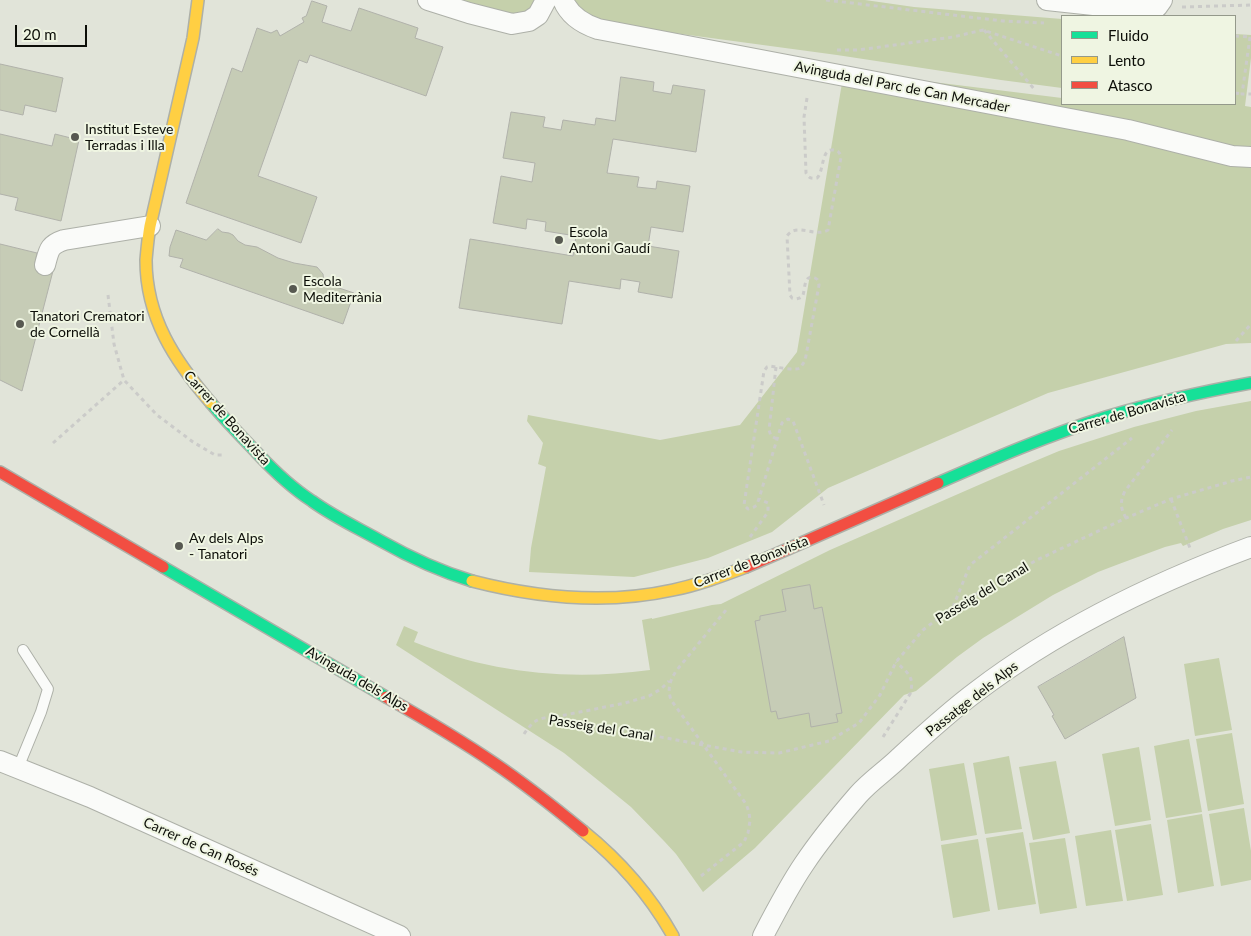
<!DOCTYPE html>
<html>
<head>
<meta charset="utf-8">
<style>
  body { margin:0 }
  #map { position:relative; width:1251px; height:936px; overflow:hidden; background:#e1e4d9; font-family:Lato,sans-serif }
  canvas { display:block }
  .legend { position:absolute; left:1061px; top:15px; width:175px; height:90px; box-sizing:border-box; background:#eff5e2; border:1px solid #94998b; margin:0; padding:6px 9px; list-style:none; font-size:15px; color:#0c0e08 }
  .legend li { display:flex; align-items:center; gap:10px; height:25px }
  .legend b { width:25px; border:1px solid #94998b }
  .scale { position:absolute; left:15px; top:25px; width:72px; height:22px; box-sizing:border-box; border:2px solid #0c0e08; border-top:0; padding-left:6px; font-size:15px; line-height:18px; white-space:nowrap; color:#0c0e08; -webkit-text-stroke:4px #eff5e2; paint-order:stroke }
</style>
</head>
<body>
<div id="map">
<canvas width="1251" height="936"></canvas>
<ul class="legend">
<li><b style="height:6px;background:#16e098"></b>Fluido</li>
<li><b style="height:6px;background:#ffcf43"></b>Lento</li>
<li><b style="height:6px;background:#f24e42"></b>Atasco</li>
</ul>
<div class="scale">20 m</div>
</div>
<script>
const g = document.querySelector('canvas').getContext('2d');
g.lineJoin = 'round';
function fill(path, color) { g.fillStyle = color; g.fill(path, 'evenodd'); }
function strokePath(path, color, width, dash) { g.strokeStyle = color; g.lineWidth = width; g.lineCap = dash ? 'butt' : 'round'; g.setLineDash(dash || []); g.stroke(path); }
function drawText(font, color, halo, rows, align = 'center') {
  g.font = font + ' Lato,sans-serif'; g.lineWidth = 4; g.setLineDash([]); g.textBaseline = 'middle'; g.strokeStyle = halo; g.fillStyle = color; for (const [text, x, y, turn = 0] of rows) {
    g.save(); g.translate(x, y); g.rotate((+turn || 0) * Math.PI / 180); g.textAlign = isNaN(turn) ? turn : align; if (halo) g.strokeText(text, 0, 0); g.fillText(text, 0, 0); g.restore();
  }
}
fill(new Path2D(`
  M455,0H538L534,9L517,16Z
  M573,0H865L914,7L1062,19V88L1001,80L837,55L622,26L586,16Z
  M1235,34L1251,35V58L1245,106L1251,107V343L1226,344L1048,393L828,488L772,532L708,558L634,577L529,572L531,548L546,467L538,464L543,443L527,421L528,415L660,440L740,425L797,352L844,71L1062,98V104H1235Z
  M1251,401V520L1223,529L1183,546L1181,543L1165,547L1119,564L1098,572L1053,595L983,638L957,657L916,691L904,695L755,848L703,892L676,854L664,841L631,807L604,785L564,753L396,645L404,626L418,632L414,642C491,673 567,681 650,670L642,620L652,618V619L712,605L721,604L830,550L997,477L1059,451L1134,427L1196,411Z
  M1219,658L1232,730L1195,736L1184,664Z
  M1232,733L1244,804L1208,811L1196,739Z
  M1189,739L1202,812L1166,818L1154,746Z
  M1139,747L1151,820L1115,826L1102,754Z
  M1009,756L1022,829L985,834L973,763Z
  M1056,761L1070,833L1033,840L1019,767Z
  M964,763L977,835L941,841L929,769Z
  M1244,808L1251,851V880L1221,886L1209,814Z
  M1202,814L1214,886L1178,893L1167,820Z
  M1151,824L1163,895L1127,901L1115,830Z
  M1111,830L1123,901L1086,906L1075,836Z
  M1023,832L1036,904L998,910L986,838Z
  M1065,838L1077,908L1040,914L1029,843Z
  M978,839L990,911L953,918L941,845Z`), '#c5d0ab');
const building = new Path2D(`
  M312,1L327,6L322,22L351,31L359,8L418,28L415,38L443,47L426,96L310,55L307,63L299,60L258,176L317,197L301,243L186,203L232,68L242,72L257,28L271,33L277,30L280,36L304,22L302,18L306,16Z
  M0,64L63,78L56,112L25,105L23,115L0,110Z
  M621,77L654,82L653,91L671,94L673,85L705,90L696,152L613,139L607,173L639,177L637,187L656,189L657,181L690,186L683,232L651,227L648,246L679,251L672,298L638,292L640,282L621,279L620,289L569,281L562,324L459,308L470,239L573,256L576,236L545,231L546,222L527,219L526,229L493,223L501,176L532,182L535,163L503,158L511,112L545,117L543,127L561,130L563,120L595,125L596,118L615,121Z
  M0,134L52,146L55,134L79,140L61,221L15,210L18,198L0,194Z
  M218,229L222,232L229,233L233,235L238,241L245,245L257,247L278,258L294,263L317,267L323,274L324,283L354,293L343,324L180,267L183,259L169,256L170,247L176,230L206,240Z
  M0,244L37,253L35,263L54,267L22,391L0,380Z
  M810,585L814,609L822,607L842,713L836,714L838,722L811,727L809,713L778,719L776,711L771,712L755,621L760,620V616L786,611L782,590Z
  M1124,637L1136,698L1065,739L1052,716L1054,715L1038,687Z`);
fill(building, '#c6ccb6');
strokePath(building, '#b0b1aa', 1);
const lane = new Path2D(`
  M18,768L41,712L48,689L23,650`);
const street = new Path2D(`
  M428,0L469,13L512,24L529,21L538,15L546,0
  M563,0C569,15 583,24 598,29L1128,130L1232,156L1251,157
  M1047,0L1140,10L1157,7L1162,0
  M45,265C49,250 49,245 64,240L150,226
  M0,761L90,797L400,936
  M763,936C776,911 789,886 804,864C820,840 839,817 858,795C870,781 887,770 900,757C925,734 950,711 977,691C1060,628 1154,583 1251,547`);
const fast = new Path2D(`
  M211,403C226,421 242,437 258,454C274,471 292,488 312,501C334,517 358,528 381,541C411,558 439,571 472,581
  M938,483C993,459 1048,435 1106,417C1153,403 1202,392 1251,383
  M163,567L386,697`);
const slow = new Path2D(`
  M198,0L193,38L150,226C148,237 147,249 146,260C146,318 175,361 211,403
  M472,581C538,598 605,605 673,590C698,585 722,576 746,567
  M583,831C619,860 650,895 673,936`);
const jam = new Path2D(`
  M0,472L163,567
  M746,567L781,552L938,483
  M386,697C423,718 459,739 494,763C525,784 554,807 583,831`);
strokePath(lane, '#adb0a8', 12);
strokePath(street, '#adb0a8', 22);
strokePath(fast, '#adb0a8', 14);
strokePath(slow, '#adb0a8', 14);
strokePath(jam, '#adb0a8', 14);
strokePath(new Path2D(`
  M826,0L1003,21L1044,23
  M1182,7L1251,5
  M984,30L1035,90
  M1235,36L1250,37
  M1250,37L1242,94H1251
  M837,50H858L953,37L983,30L1062,56
  M1235,93L1242,94
  M807,98L804,117L806,173C809,178 811,179 817,178C824,172 821,148 833,150C838,150 840,153 841,157L828,230C816,238 796,222 787,236L790,295L792,298L796,299C800,298 801,298 803,295C805,289 804,273 815,278C819,280 818,281 819,285L805,361C803,363 802,366 800,368C795,371 776,367 770,366L767,367L764,371L744,505L748,509L754,507L757,505L782,423L784,421L788,419L793,421L824,505
  M108,295L114,344L124,380L157,415L193,442L215,455H222
  M1236,341L1251,324
  M776,367L769,430L771,436L777,439
  M53,443L124,380
  M1171,499L1190,548
  M1126,518C1120,507 1120,502 1125,491L1172,430
  M750,537L768,512V503L759,499
  M953,607L970,565L1132,438
  M555,717L625,703L649,696L661,689L669,681
  M524,734C533,721 537,718 553,717L741,752L779,753L829,741L859,723L880,695L896,662L923,630L953,607L1037,560L1126,518L1171,499L1232,481L1251,477
  M883,737L910,694C915,677 908,673 896,662
  M701,876L744,842L748,833L750,821L749,812L746,804L671,700C667,688 670,681 676,671L726,610`), '#cbcbc9', 3, [4, 4]);
strokePath(lane, '#fafbf9', 10);
strokePath(street, '#fafbf9', 20);
strokePath(fast, '#16e098', 11);
strokePath(slow, '#ffcf43', 11);
strokePath(jam, '#f24e42', 11);
for (const [x, y, r, color] of [
  [75,137,5,"#575951"],
  [559,240,5,"#575951"],
  [293,289,5,"#575951"],
  [20,324,5,"#575951"],
  [179,546,5,"#575951"]
]) { const dot = new Path2D(); dot.arc(x, y, r, 0, 2 * Math.PI); g.fillStyle = color; g.fill(dot); strokePath(dot, '#eff5e2', 2); }
drawText('14px', '#0c0e08', '#eff5e2', [
  ["Avinguda del Parc de Can Mercader",902,87,11],
  ["Carrer de Bonavista",1127,413,-16],
  ["Carrer de Bonavista",227,418,48],
  ["Carrer de Bonavista",751,562,-21],
  ["Passeig del Canal",982,593,-31],
  ["Avinguda dels Alps",357,679,30],
  ["Passatge dels Alps",972,699,-38],
  ["Passeig del Canal",601,728,9],
  ["Carrer de Can Rosés",201,847,24]
]);
drawText('14px', '#0c0e08', '#eff5e2', [
  ["Institut Esteve",85,129],
  ["Terradas i Illa",85,145],
  ["Escola",569,232],
  ["Antoni Gaudí",569,248],
  ["Escola",303,281],
  ["Mediterrània",303,297],
  ["Tanatori Crematori",30,316],
  ["de Cornellà",30,332],
  ["Av dels Alps",189,538],
  ["- Tanatori",189,554]
], 'left');
</script>
</body>
</html>
